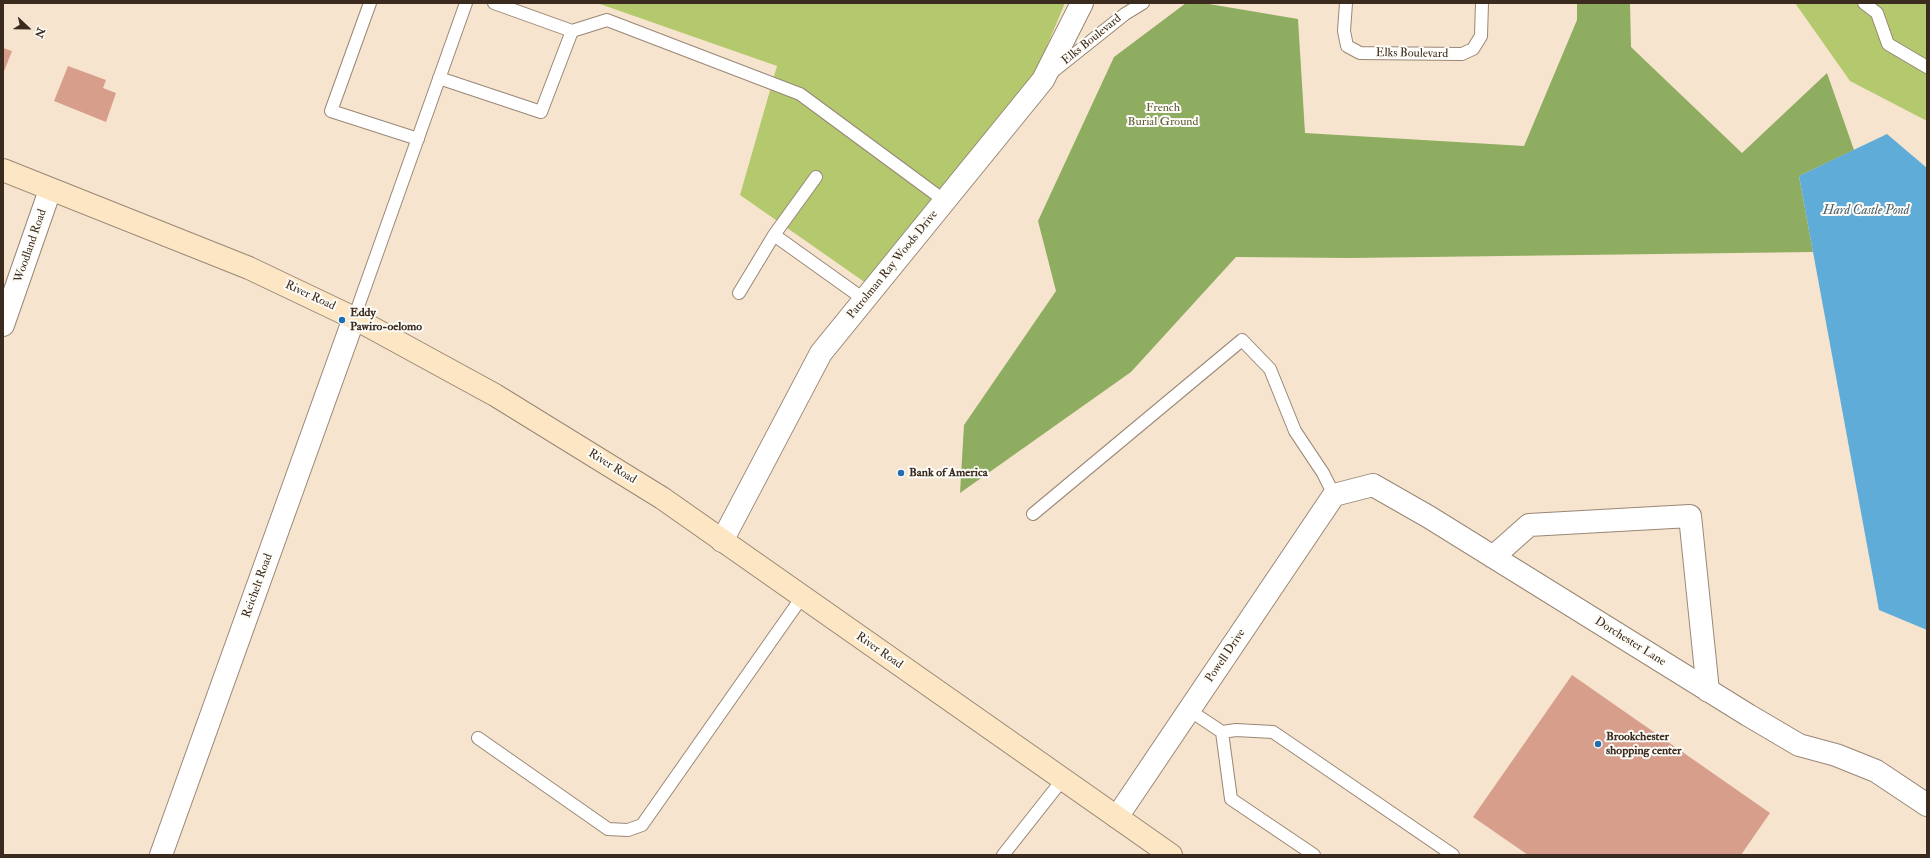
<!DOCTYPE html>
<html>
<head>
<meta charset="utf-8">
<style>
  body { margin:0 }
  #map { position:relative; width:1930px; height:858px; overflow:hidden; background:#f7e4ce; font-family:"IM FELL Double Pica",serif }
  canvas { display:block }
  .frame { position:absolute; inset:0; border:4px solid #3b2a1e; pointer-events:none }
  .north { position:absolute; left:8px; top:8px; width:40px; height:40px; -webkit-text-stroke:3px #fdfcf7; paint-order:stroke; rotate:112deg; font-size:11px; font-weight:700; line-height:16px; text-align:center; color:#3b2a1e }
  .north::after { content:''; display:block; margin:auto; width:14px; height:18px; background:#3b2a1e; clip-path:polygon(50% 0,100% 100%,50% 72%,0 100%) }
</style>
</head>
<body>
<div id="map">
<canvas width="1930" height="858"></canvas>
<div class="frame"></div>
<div class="north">N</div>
</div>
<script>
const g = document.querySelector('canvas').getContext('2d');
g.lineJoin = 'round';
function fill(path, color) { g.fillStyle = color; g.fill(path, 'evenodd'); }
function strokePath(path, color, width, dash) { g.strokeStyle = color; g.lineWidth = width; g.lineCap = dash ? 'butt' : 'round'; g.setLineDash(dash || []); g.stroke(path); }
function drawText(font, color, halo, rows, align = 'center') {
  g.font = font + ' "IM FELL Double Pica",serif'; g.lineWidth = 4; g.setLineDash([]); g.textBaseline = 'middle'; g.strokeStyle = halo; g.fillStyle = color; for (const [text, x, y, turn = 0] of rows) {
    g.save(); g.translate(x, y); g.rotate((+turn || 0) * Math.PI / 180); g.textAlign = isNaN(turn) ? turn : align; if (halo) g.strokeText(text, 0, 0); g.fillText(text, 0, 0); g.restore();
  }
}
fill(new Path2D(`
  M597,3H1065L1036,72L873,288L740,195L777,66Z
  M1795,3H1927V121L1850,81Z`), '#b4c96d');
fill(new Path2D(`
  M1186,3H1203L1298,19L1305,133L1524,146L1577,20V3H1630L1631,47L1742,153L1827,73L1854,150L1799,176L1813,252L1350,258L1236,257L1131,372L960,493L964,425L1056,291L1038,221L1114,57Z`), '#8fad60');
fill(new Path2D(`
  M1887,134L1927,168V630L1879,610L1799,176Z`), '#60acd9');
fill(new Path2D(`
  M3,48L12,51L3,74Z
  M68,66L106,80L103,88L116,93L106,122L54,101Z
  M1572,675L1770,813L1741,855H1528L1473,817Z`), '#d89e8c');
const service = new Path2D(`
  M370,3L331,111L418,139
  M1346,3L1344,31L1347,46L1360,53L1462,54L1473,49L1481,36L1482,3
  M1864,3L1877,13L1888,44L1927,67
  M572,31L607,20L800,94L945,201
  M1051,73L1125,14L1143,3
  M439,78L541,112L572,31L494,3
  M774,235L816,177
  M739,293L774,235L865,300
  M354,318L466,3
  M1033,514L1242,340L1270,369L1295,431L1323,473L1334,495
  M1189,710L1222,732L1236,730L1273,732L1453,855
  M1222,732L1231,799L1314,855
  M478,738L608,829L628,830L642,825L802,597
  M1003,855L1063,779`);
const minor = new Path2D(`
  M3,325L50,190
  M722,541L821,353L1043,80L1082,3
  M1493,557L1529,525L1690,516L1708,691
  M1117,817L1334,495L1373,485L1429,517L1748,715L1799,745L1836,755L1876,771L1927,805
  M161,855L354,318`);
const secondary = new Path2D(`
  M3,170L249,268L354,318L495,395L662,498L1171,855`);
strokePath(service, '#998776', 14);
strokePath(minor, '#998776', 24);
strokePath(secondary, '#998776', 24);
strokePath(service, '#fff', 12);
strokePath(minor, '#fff', 22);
strokePath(secondary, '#fce6c4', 22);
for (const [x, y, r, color] of [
  [342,320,4,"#1f6fb2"],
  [901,473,4,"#1f6fb2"],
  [1598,744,4,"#1f6fb2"]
]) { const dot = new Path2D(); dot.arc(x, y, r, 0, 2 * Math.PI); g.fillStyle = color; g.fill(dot); strokePath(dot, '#fdfcf7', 1.5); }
drawText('12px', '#3b2a1e', '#fdfcf7', [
  ["Elks Boulevard",1092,40,-39],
  ["Elks Boulevard",1412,54,1],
  ["Woodland Road",31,246,-71],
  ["Patrolman Ray Woods Drive",893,265,-51],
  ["River Road",310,296,25],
  ["River Road",612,467,32],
  ["Reichelt Road",258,586,-70],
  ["Dorchester Lane",1630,642,32],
  ["River Road",879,651,35],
  ["Powell Drive",1226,656,-56]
]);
drawText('12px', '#5f5a36', '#fdfcf7', [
  ["French",1163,108],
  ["Burial Ground",1163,122]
]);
drawText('bold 12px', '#3b2a1e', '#fdfcf7', [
  ["Eddy",350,313],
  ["Pawiro-oelomo",350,327],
  ["Bank of America",909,473],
  ["Brookchester",1606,737],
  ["shopping center",1606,751]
], 'left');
drawText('italic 13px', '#4a5e69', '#fdfcf7', [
  ["Hard Castle Pond",1866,211]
]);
</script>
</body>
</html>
